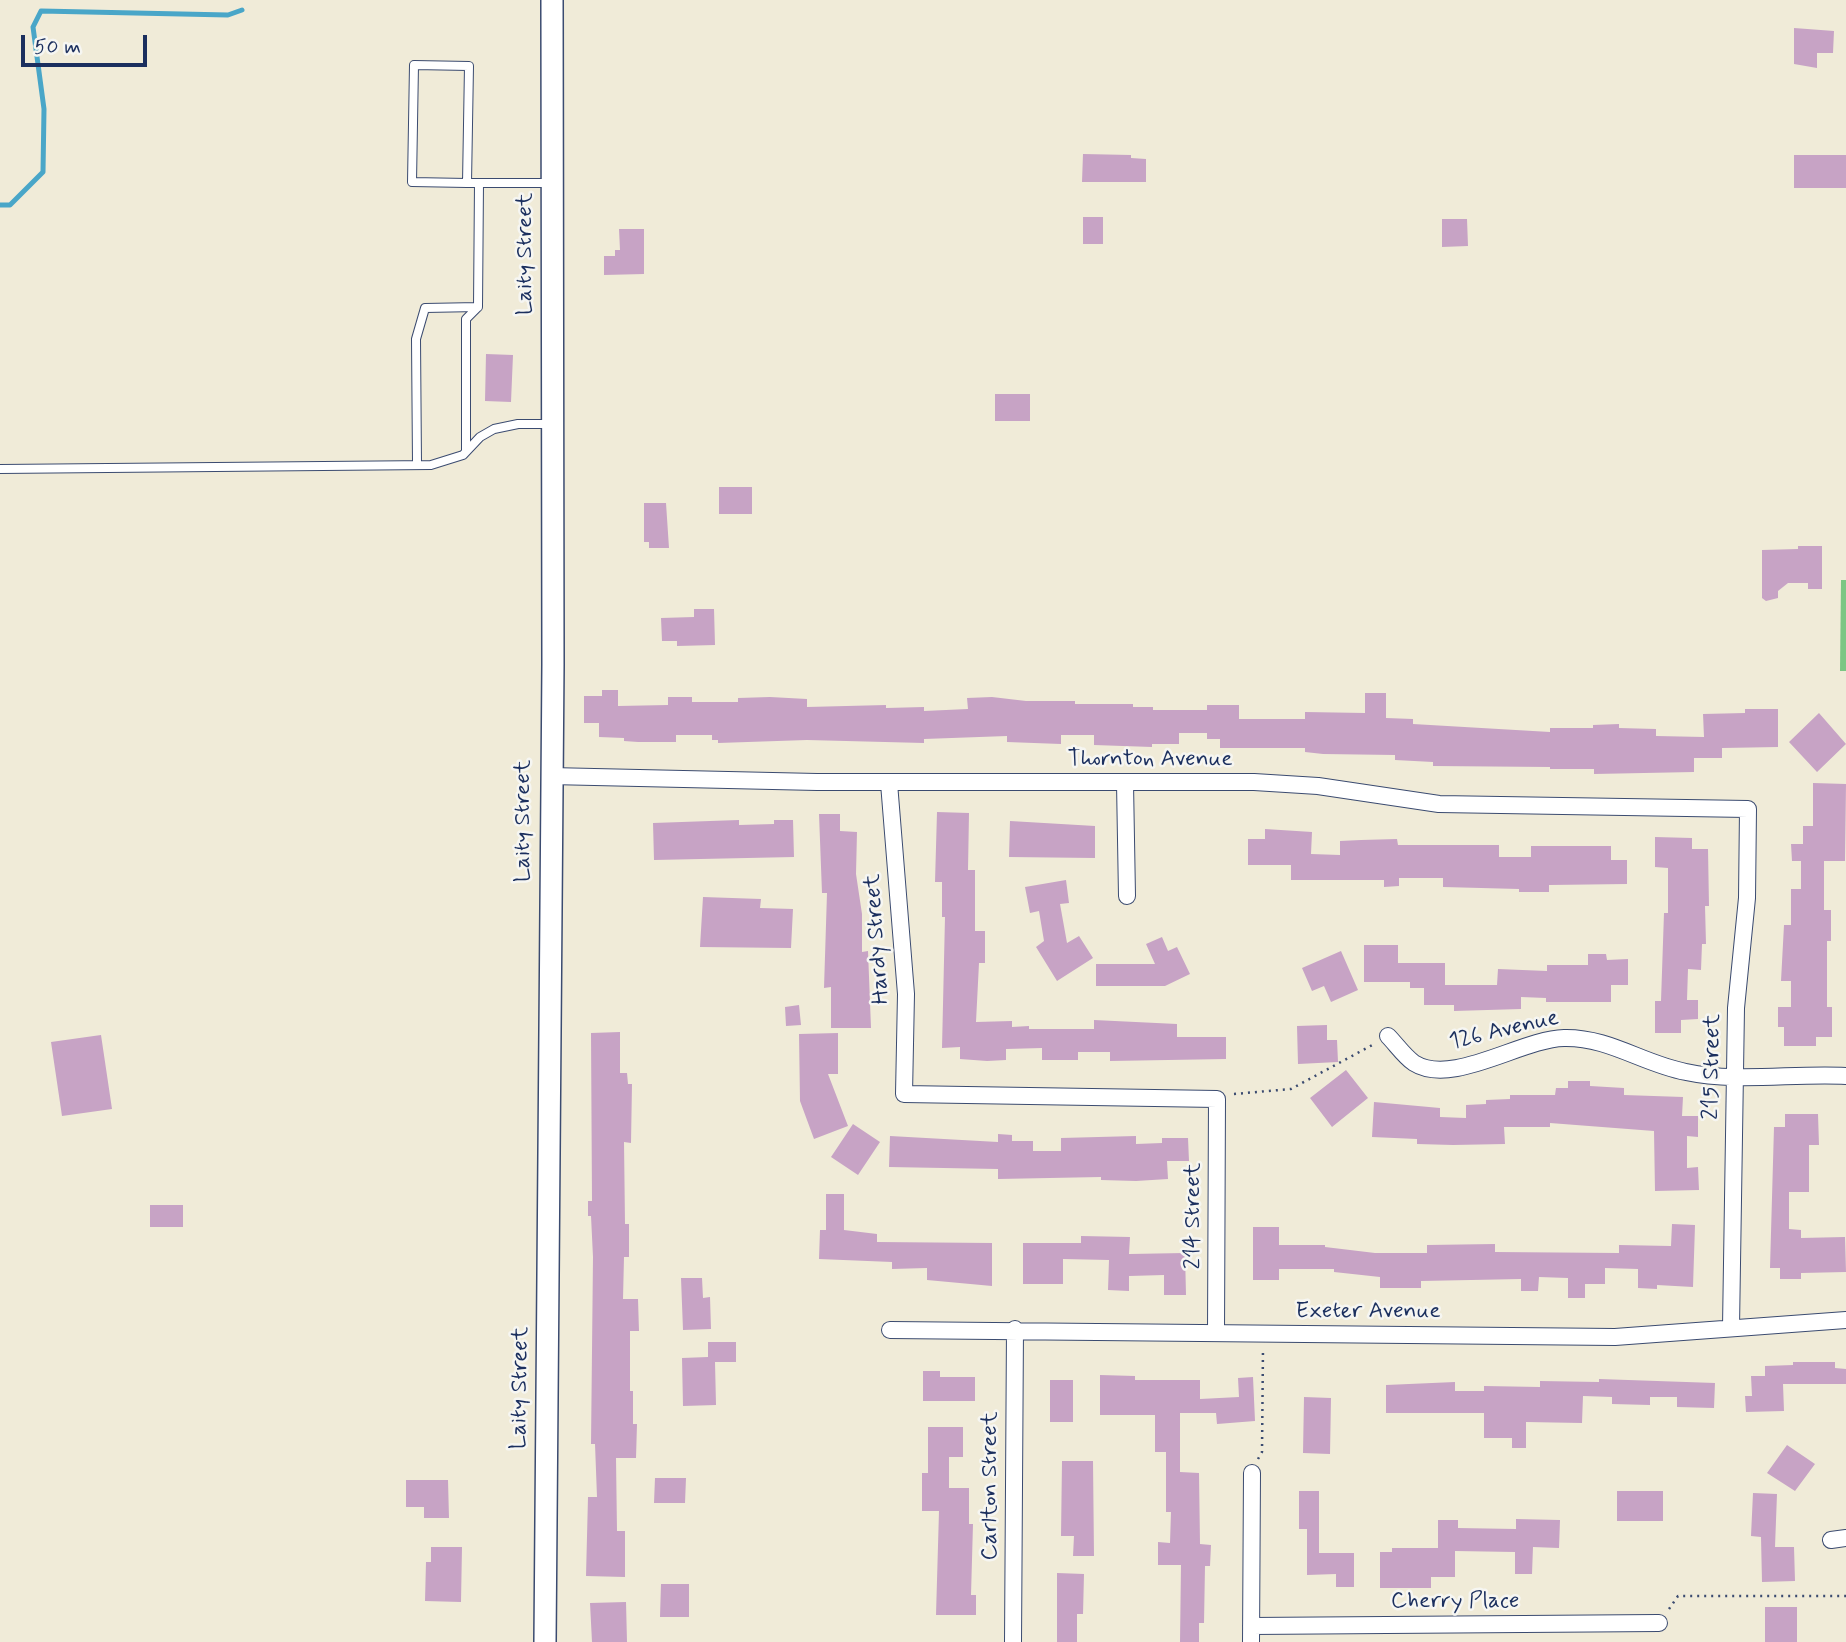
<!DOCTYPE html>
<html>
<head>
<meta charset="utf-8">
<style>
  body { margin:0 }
  #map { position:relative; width:1846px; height:1642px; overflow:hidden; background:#f0ebd8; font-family:Mynerve,sans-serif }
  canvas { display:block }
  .scale { position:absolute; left:21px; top:35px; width:126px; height:32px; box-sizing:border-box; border:4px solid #1b2f5e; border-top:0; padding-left:9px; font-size:21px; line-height:24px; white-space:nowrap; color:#1b2f5e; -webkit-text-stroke:5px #f6f6f2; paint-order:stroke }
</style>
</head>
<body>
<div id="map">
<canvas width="1846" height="1642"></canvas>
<div class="scale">50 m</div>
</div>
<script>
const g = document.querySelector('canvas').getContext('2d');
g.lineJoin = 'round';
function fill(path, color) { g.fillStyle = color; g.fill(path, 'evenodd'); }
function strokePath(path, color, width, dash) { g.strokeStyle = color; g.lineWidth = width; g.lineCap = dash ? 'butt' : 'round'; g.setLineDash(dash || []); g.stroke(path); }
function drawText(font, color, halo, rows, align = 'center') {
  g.font = font + ' Mynerve,sans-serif'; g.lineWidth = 5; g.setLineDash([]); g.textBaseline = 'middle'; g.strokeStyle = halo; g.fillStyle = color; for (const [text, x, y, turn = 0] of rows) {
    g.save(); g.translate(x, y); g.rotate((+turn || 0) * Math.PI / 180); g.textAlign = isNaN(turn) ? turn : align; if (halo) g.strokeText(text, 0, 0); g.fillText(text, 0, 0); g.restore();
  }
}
fill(new Path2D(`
  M1841,580H1846V671H1840Z`), '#7cc684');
strokePath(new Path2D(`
  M0,205H10L43,172L44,109L33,27L41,11L228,15L242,10`), '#49a6c8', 5);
fill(new Path2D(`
  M1794,28L1834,31L1833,53H1817V68L1794,64Z
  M1083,154L1131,155V158L1146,159V182H1082Z
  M1794,155H1846V188H1794Z
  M1083,217H1103V244H1083Z
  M1442,219H1467L1468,246L1442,247Z
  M619,229H644V274L604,275V256H615V250H620Z
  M486,354L513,355L511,402L485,401Z
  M995,394H1030V421H995Z
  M719,487H752V514H719Z
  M644,503H666L669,548H649V542H644Z
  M1798,546H1822V589H1808V583H1788L1778,591V598L1766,601L1762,598V550L1798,549Z
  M694,609H714L715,645L677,646V641H662L661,618L694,617Z
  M602,690H618V706L668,705V697H692V702H738V698L770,697L807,699V707L886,705V708L924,707V711L968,709L967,698L992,697L1026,701H1075V704H1133V707H1153V710H1207V705H1239V719H1305V712L1365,713V693H1386V718L1413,719V724L1550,732V728H1593V725L1619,724V728L1656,729V736L1704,737L1703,714L1745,713V709H1778V747L1722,748V758H1694V772L1594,774V769H1550V767L1433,766V762L1395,760V755L1323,754L1305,752V748H1220V739H1207V733H1179V744H1152V747L1094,745V735H1061V744L1007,742V736L924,739V743L807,740L718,743V740H712V735H676V742H638L624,741V738L599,737V723H584V696H602Z
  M1819,713L1846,744L1817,772L1789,742Z
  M1813,783L1846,784L1845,861H1824V910H1831V941H1827V1007H1832V1037H1816V1046H1784V1027H1778V1007H1791V981H1781L1784,925H1791V889H1801V861H1792L1791,844H1803V826H1813Z
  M937,812L969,813L968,870H975V931H985V963H979L976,1022L1012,1021V1027L1029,1026V1029H1094V1020L1177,1024V1037H1226V1059L1110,1061V1052H1078V1060H1042V1048L1006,1049V1060L987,1061L960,1059V1047L942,1048L945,917H942V882H935Z
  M819,814H840V831L857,832L856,874L862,914V952L868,951L871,1028H831V987L824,988L827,893H822Z
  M739,820V825L774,824V820H793L794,857L654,860L653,823Z
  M1010,821L1095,826V858L1009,857Z
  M1265,829L1312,832L1311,854L1340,855V841L1361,840L1397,839L1398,845H1499V857H1531V846H1611V860H1627V884L1549,885V892H1519V889L1443,887V878H1399V886L1384,887V880H1291V865H1248V839H1265Z
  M1655,837L1692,838V849H1708L1709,906H1705L1706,944H1702L1701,970L1688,969L1687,1000H1698V1019L1681,1020V1033H1655V1001H1661L1664,913H1668V868L1655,867Z
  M1066,880L1069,903L1060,904L1067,943L1079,936L1093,958L1057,981L1036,947L1044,941L1039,911L1030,913L1025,887Z
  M703,897L761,899L760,908L793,909L791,948L700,947Z
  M1162,937L1168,951L1177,947L1190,974L1165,986H1096V964H1155L1146,944Z
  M1364,945H1398V963H1445V985H1497L1498,969L1547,971V965H1588V954H1606L1607,960L1628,959V985H1611V1002H1546V998L1521,997V1009L1454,1011V1005H1424V988H1410V982H1364Z
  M1341,951L1358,990L1331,1002L1324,986L1312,991L1302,968Z
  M799,1005L801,1025L786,1026L785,1007Z
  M1327,1025V1040H1337L1338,1062L1298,1064L1297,1026Z
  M620,1032V1073H627L628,1084H632L631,1143L624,1142L625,1224H629V1257H624L623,1299H638L639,1331H630V1391H633V1424H637L636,1458H616L617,1531H625V1577L586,1576L588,1497H597L595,1444H591L593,1257L591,1216H588V1201H592L591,1033Z
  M838,1033V1074H828L848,1126L814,1139L800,1101L799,1034Z
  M101,1035L112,1109L62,1116L51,1042Z
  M1346,1070L1368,1098L1332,1127L1310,1098Z
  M1568,1081H1590V1086L1624,1088V1095L1683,1097L1682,1116H1698V1137L1687,1136V1168L1698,1167L1699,1190L1655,1191L1654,1131L1550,1123V1127H1504L1505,1144L1453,1145L1417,1144V1139L1372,1137L1374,1102L1440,1108V1117L1466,1118V1105L1486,1104V1100L1510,1099V1095H1555L1556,1088H1568Z
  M1785,1114H1818L1819,1145H1809V1192H1789V1229L1801,1230V1238L1845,1237L1846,1272L1801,1273V1279H1780V1268H1770L1774,1127H1785Z
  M853,1124L880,1142L858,1175L831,1157Z
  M998,1134L1012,1135V1141H1033V1151H1061V1138L1136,1136V1144L1162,1143V1138H1188L1189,1161H1167L1168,1179L1136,1181L1101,1180V1177L998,1179V1169L889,1167L890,1136L998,1142Z
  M826,1194H844V1230L877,1234V1242L992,1243V1286L927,1280V1268L892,1269V1262L819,1259L820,1230H826Z
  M150,1205H183V1227H150Z
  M1672,1224L1695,1225L1693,1287L1657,1285V1289L1638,1288V1269L1605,1268V1284H1585V1298H1568V1278L1539,1277L1538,1291H1521V1279L1421,1281V1288H1380V1277L1334,1272V1269H1279V1280H1253V1227H1279V1245H1325V1247L1375,1253H1427V1245L1495,1244V1252L1619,1253V1245L1671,1246Z
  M1081,1236L1130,1237L1129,1254L1185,1253L1186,1295H1164V1275L1129,1276V1291L1108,1290L1109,1260L1063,1259V1284H1023V1243H1081Z
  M681,1278H702L703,1298L710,1297L711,1329L683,1330Z
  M708,1342H736V1362H715L716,1405L683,1406L682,1358L708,1357Z
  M1793,1362H1835V1368L1846,1369V1384H1783L1784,1411L1746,1412L1745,1396H1752L1751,1376H1765V1366L1793,1365Z
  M923,1371H940V1377H975V1401H923Z
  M1100,1375L1135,1376V1380H1200V1399L1239,1397L1238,1378L1253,1377L1255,1421L1217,1424L1216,1413H1180V1472L1199,1473L1200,1544L1211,1545L1210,1566H1205L1204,1623H1199V1642H1180L1181,1565H1158V1542L1170,1543L1171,1512H1166V1452H1155V1415H1100Z
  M1599,1379L1715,1383L1714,1408L1677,1407V1397H1650V1405L1612,1404V1397L1583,1396L1582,1423L1526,1422V1448H1512V1438H1484V1413H1386V1385L1455,1382V1391H1484V1386L1540,1387V1381L1599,1382Z
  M1050,1380H1073V1422H1050Z
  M1304,1397L1331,1398L1330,1454L1303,1453Z
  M928,1427H963V1457H949V1488H969V1524H973L971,1595H976V1615H936L939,1511H922V1473H928Z
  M1787,1445L1815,1464L1795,1491L1767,1473Z
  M1062,1461H1093L1094,1556H1073L1074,1536H1061Z
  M655,1478H686L685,1503H654Z
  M406,1480H448L449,1518H424V1507H406Z
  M1299,1491H1319V1553H1354V1587H1336V1574L1307,1575V1529H1299Z
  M1617,1491H1663V1521H1617Z
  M1753,1493L1777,1494L1775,1547H1794L1795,1581L1762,1582L1761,1537L1751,1536Z
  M1516,1519L1560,1520L1559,1548L1533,1547L1532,1574H1515V1552L1455,1551V1577H1431V1588H1380V1552H1392V1548H1438V1520H1458V1528L1516,1529Z
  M431,1547H462L461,1602L425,1601L426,1562H431Z
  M1057,1573L1084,1574L1083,1614H1077V1642H1057Z
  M661,1584H689V1617H660Z
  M626,1602L627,1642H592L590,1603Z
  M1765,1607H1797V1642H1765Z`), '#c7a3c5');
const service = new Path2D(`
  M467,183L412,182L414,65L469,66L467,183H549
  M466,451V319L478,307L479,183
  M417,464L416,339L425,308L478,307
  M0,469L431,465L463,455L480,437L494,429L518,424H550`);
const minor = new Path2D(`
  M550,776L817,782H1254L1318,786L1439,804L1748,809L1747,898L1736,1008L1731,1327
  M889,783L906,994L904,1094L1217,1099L1216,1332
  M1125,783L1127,896
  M1388,1036C1396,1044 1404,1056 1414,1063C1452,1087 1521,1039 1564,1038C1609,1037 1643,1064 1686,1072C1737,1083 1794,1073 1846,1076
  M890,1330L1615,1337L1846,1320
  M1831,1540L1846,1538
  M1251,1626L1659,1623
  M1013,1642L1015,1329
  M1251,1642L1252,1473`);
const tertiary = new Path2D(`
  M545,1642L553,664L552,0`);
strokePath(service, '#3b4b70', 10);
strokePath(minor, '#3b4b70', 18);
strokePath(tertiary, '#3b4b70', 24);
strokePath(new Path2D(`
  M1234,1094L1291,1089L1376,1043
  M1258,1459L1262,1452L1263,1348
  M1669,1609L1678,1596H1846`), '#3b4b70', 2.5, [2, 5]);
strokePath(service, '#fff', 8);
strokePath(minor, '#fff', 16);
strokePath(tertiary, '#fff', 21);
drawText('23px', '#1b2f5e', '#f6f6f2', [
  ["Laity Street",526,254,-90],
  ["Thornton Avenue",1150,760],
  ["Laity Street",524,821,-90],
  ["Hardy Street",878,939,-94],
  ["126 Avenue",1504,1031,-13],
  ["215 Street",1713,1067,-89],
  ["214 Street",1194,1216,-90],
  ["Exeter Avenue",1368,1312],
  ["Laity Street",521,1388,-89],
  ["Carlton Street",991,1486,-90],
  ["Cherry Place",1455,1602]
]);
</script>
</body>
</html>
